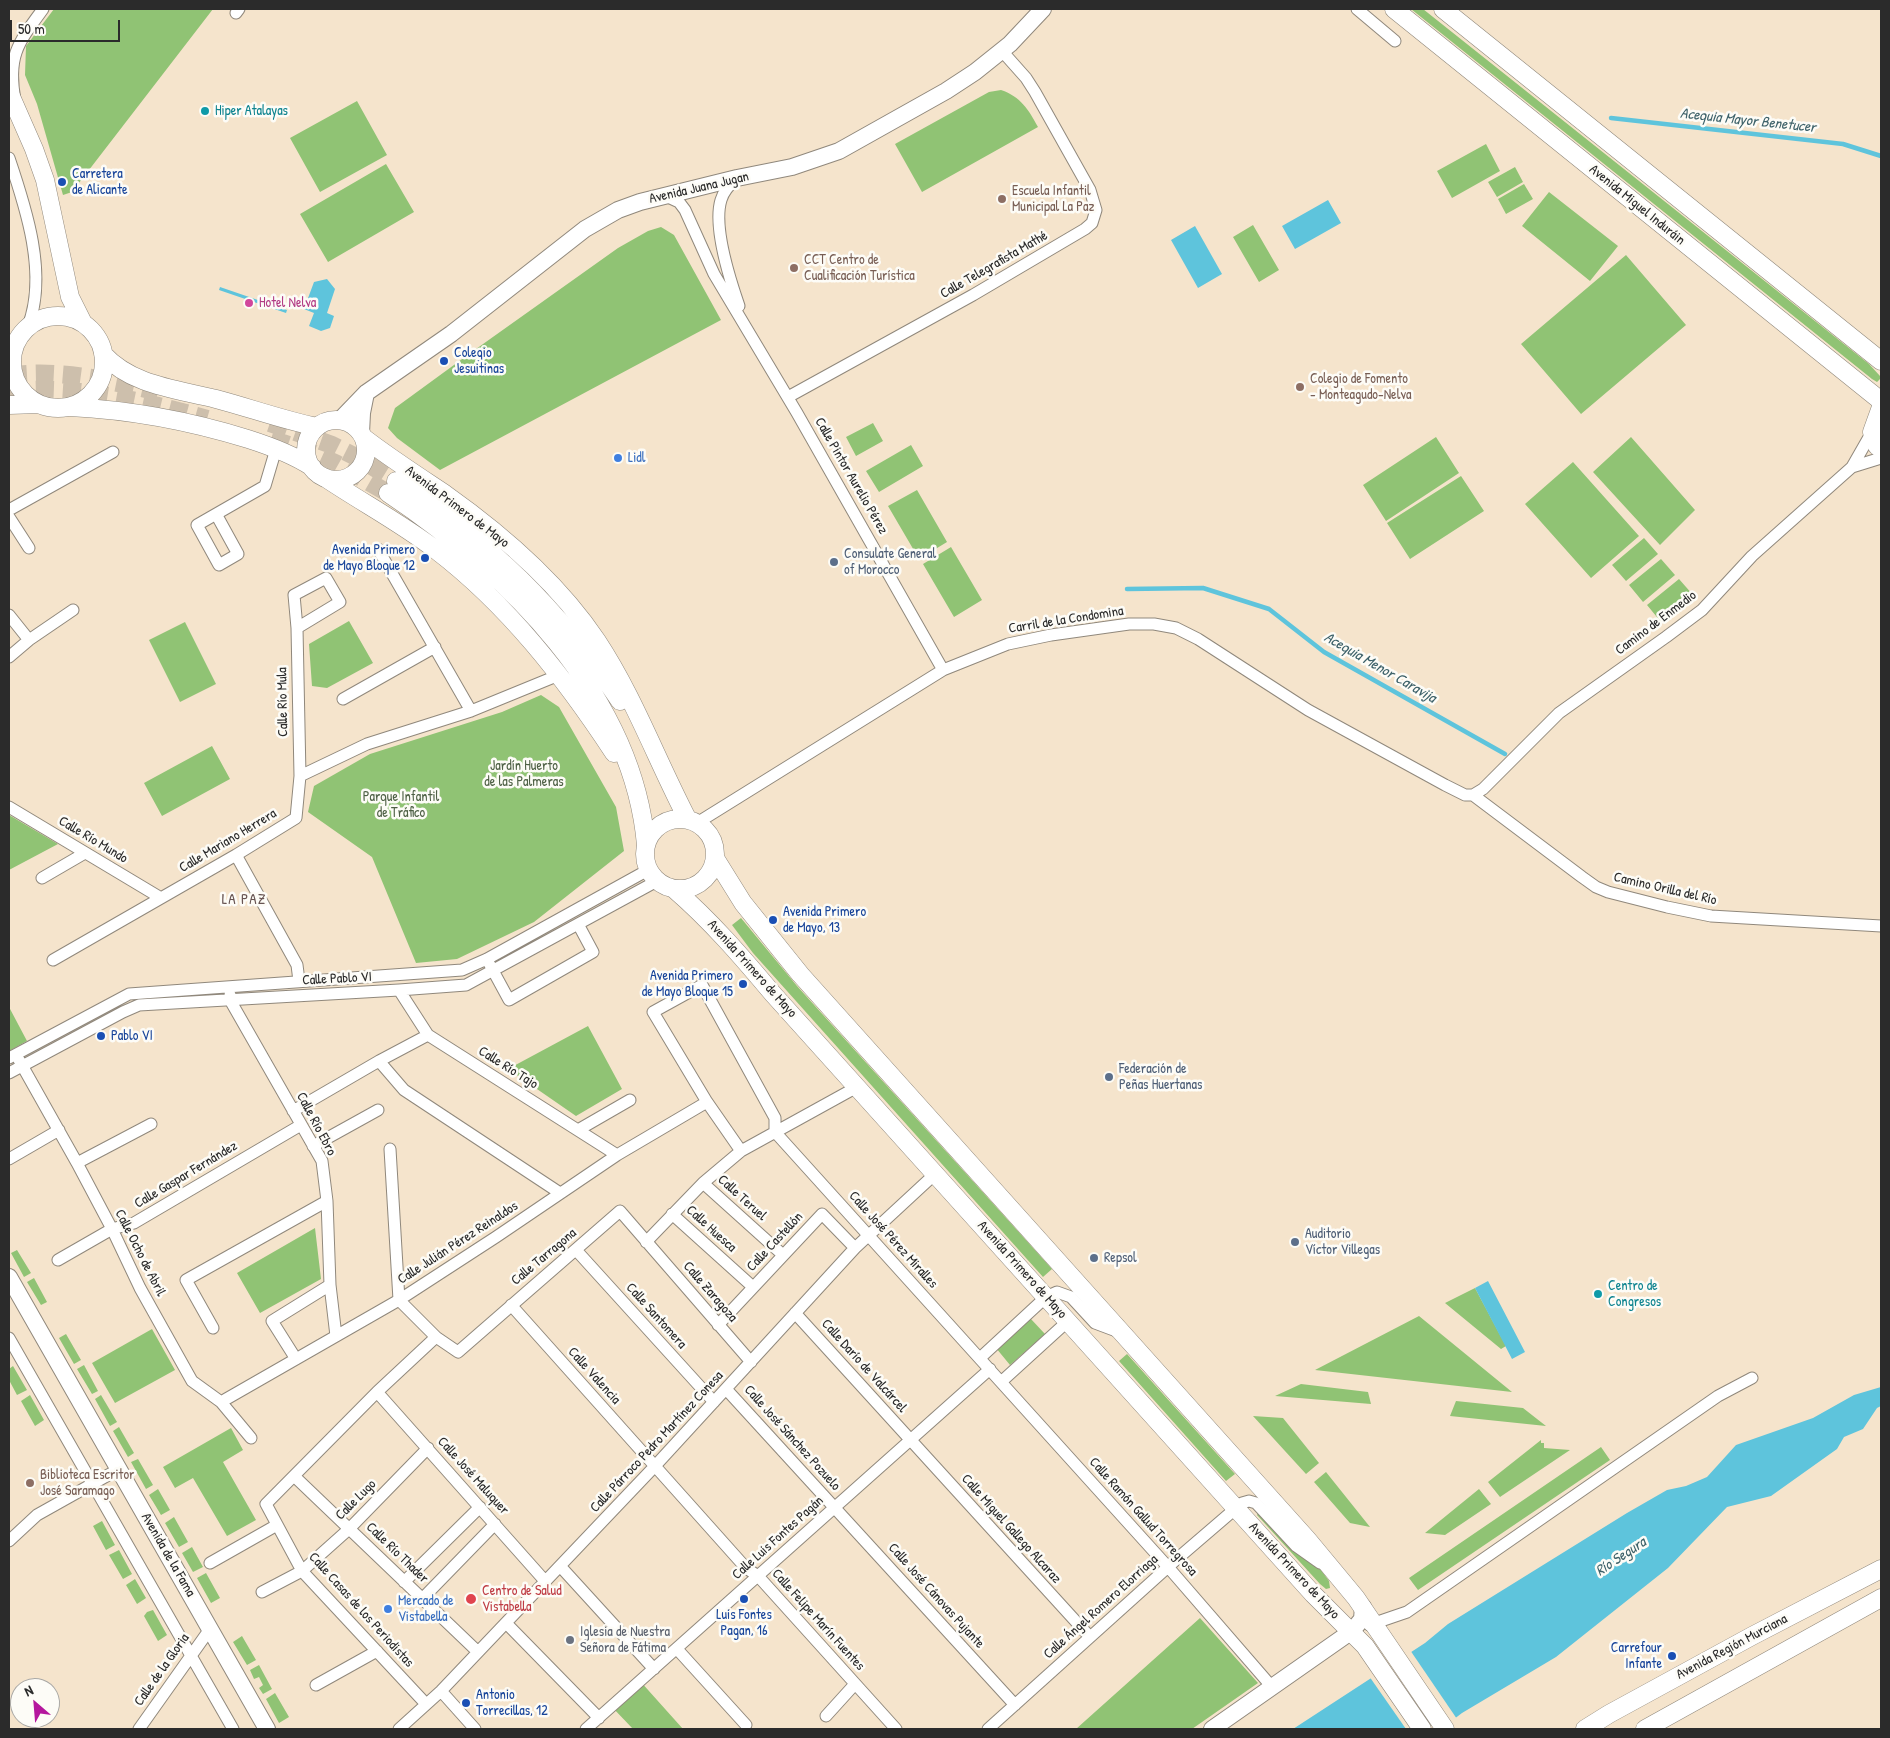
<!DOCTYPE html>
<html>
<head>
<meta charset="utf-8">
<style>
  body { margin:0 }
  #map { position:relative; width:1890px; height:1738px; overflow:hidden; background:#f5e4cc; font-family:"Patrick Hand",sans-serif }
  canvas { display:block }
  .frame { position:absolute; inset:0; border:10px solid #2b2b2b; pointer-events:none }
  .north { position:absolute; left:10px; top:1678px; width:50px; height:50px; box-sizing:border-box; background:#fdfcf7; border:1px solid #a9a8a5; border-radius:50%; rotate:333deg; font-size:14px; font-weight:700; line-height:20px; text-align:center; color:#2b2b2b }
  .north::after { content:''; display:block; margin:auto; width:18px; height:22px; background:#b5179e; clip-path:polygon(50% 0,100% 100%,50% 72%,0 100%) }
  .scale { position:absolute; left:10px; top:20px; width:110px; height:22px; box-sizing:border-box; border:2px solid #2b2b2b; border-top:0; padding-left:6px; font-size:15px; line-height:18px; white-space:nowrap; color:#2b2b2b; -webkit-text-stroke:4px #fdfcf7; paint-order:stroke }
</style>
</head>
<body>
<div id="map">
<canvas width="1890" height="1738"></canvas>
<div class="frame"></div>
<div class="north">N</div>
<div class="scale">50 m</div>
</div>
<script>
const g = document.querySelector('canvas').getContext('2d');
g.lineJoin = 'round';
function fill(path, color) { g.fillStyle = color; g.fill(path, 'evenodd'); }
function strokePath(path, color, width, dash) { g.strokeStyle = color; g.lineWidth = width; g.lineCap = dash ? 'butt' : 'round'; g.setLineDash(dash || []); g.stroke(path); }
function drawText(font, color, halo, rows, align = 'center') {
  g.font = font + ' "Patrick Hand",sans-serif'; g.lineWidth = 5; g.setLineDash([]); g.textBaseline = 'middle'; g.strokeStyle = halo; g.fillStyle = color; for (const [text, x, y, turn = 0] of rows) {
    g.save(); g.translate(x, y); g.rotate((+turn || 0) * Math.PI / 180); g.textAlign = isNaN(turn) ? turn : align; if (halo) g.strokeText(text, 0, 0); g.fillText(text, 0, 0); g.restore();
  }
}
fill(new Path2D(`
  M54,9H213L72,192L63,195L37,104L25,75L26,46Z
  M1411,9H1423L1869,364L1880,376V379L1877,382L1872,379Z
  M1001,90C1021,97 1028,109 1038,127L922,192L895,144L989,92Z
  M357,101L387,155L320,192L290,138Z
  M1486,144L1500,171L1452,198L1437,171Z
  M386,164L414,212L328,262L300,214Z
  M1515,167L1523,182L1497,197L1488,182Z
  M1524,184L1533,199L1506,214L1498,199Z
  M1549,192L1618,246L1590,281L1522,226Z
  M1253,225L1279,270L1259,282L1233,237Z
  M661,227L674,235L721,320L440,470L397,438L388,428L395,408L469,354L618,248L648,231Z
  M1626,255L1686,325L1581,414L1521,344Z
  M873,423L883,441L856,456L846,437Z
  M1436,437L1459,473L1386,521L1363,485Z
  M1631,437L1695,510L1660,545L1593,472Z
  M911,445L923,466L879,492L866,471Z
  M1573,462L1639,536L1591,578L1525,504Z
  M1461,476L1484,511L1410,559L1387,523Z
  M917,490L947,542L919,559L888,506Z
  M1644,538L1658,554L1626,581L1612,565Z
  M951,547L982,600L954,617L923,564Z
  M1661,559L1675,575L1643,602L1629,585Z
  M1679,579L1693,595L1661,622L1647,605Z
  M349,621L373,663L327,688L312,686L309,644Z
  M185,622L216,684L180,702L149,640Z
  M541,695L559,707L616,807L624,851L534,922L457,959L416,963L372,857L308,812L314,786L370,754L502,712Z
  M212,746L230,779L162,816L144,783Z
  M9,815L58,844L9,870Z
  M741,918L797,986L1052,1269L1043,1277L753,953L732,925Z
  M9,1007L27,1041L9,1051Z
  M588,1026L622,1089L576,1116L508,1069Z
  M315,1228L321,1279L260,1313L237,1273Z
  M17,1250L31,1273L24,1277L11,1253Z
  M34,1278L47,1302L41,1305L27,1282Z
  M1475,1288L1506,1346L1501,1349L1445,1303Z
  M1419,1316L1512,1392L1315,1370Z
  M1030,1318L1045,1334L1010,1365L996,1348Z
  M152,1329L175,1370L115,1403L92,1363Z
  M66,1334L81,1360L74,1364L59,1338Z
  M1127,1354L1235,1474L1226,1481L1119,1361Z
  M84,1365L98,1391L92,1394L77,1369Z
  M13,1366L27,1390L17,1395L9,1380V1369Z
  M1301,1384L1368,1392L1371,1404L1275,1396Z
  M30,1395L44,1420L35,1426L21,1401Z
  M101,1395L117,1422L110,1426L95,1399Z
  M1456,1401L1523,1408L1546,1426L1450,1416Z
  M1253,1416L1283,1418L1319,1463L1306,1474Z
  M119,1427L134,1453L128,1457L113,1431Z
  M231,1428L243,1450L223,1462L256,1520L227,1536L193,1478L175,1488L163,1467Z
  M1541,1440V1443H1544V1448L1570,1450L1500,1497L1488,1482Z
  M1601,1447L1610,1460L1418,1590L1409,1578Z
  M138,1459L153,1485L146,1489L131,1462Z
  M1326,1472L1370,1527L1350,1523L1314,1482Z
  M158,1489L170,1510L161,1515L149,1495Z
  M1479,1489L1491,1504L1445,1535L1425,1533Z
  M1258,1513L1321,1570L1329,1581L1330,1588L1326,1589L1320,1584L1257,1515Z
  M174,1517L188,1542L179,1547L165,1523Z
  M102,1521L115,1545L106,1550L93,1526Z
  M192,1547L203,1567L193,1572L182,1553Z
  M119,1550L132,1574L123,1579L109,1555Z
  M206,1573L220,1598L211,1603L197,1578Z
  M135,1579L146,1598L137,1604L126,1585Z
  M153,1610L167,1635L158,1641L144,1616L147,1612Z
  M1200,1618L1258,1683L1192,1729H1076Z
  M242,1636L256,1660L247,1665L233,1642Z
  M259,1665L272,1689L263,1694L259,1688L263,1685L259,1677L254,1679L250,1670Z
  M640,1681L683,1729H633L612,1707Z
  M275,1693L289,1717L279,1723L266,1699Z`), '#90c374');
fill(new Path2D(`
  M1328,200L1341,223L1295,249L1282,226Z
  M1195,226L1222,274L1198,288L1171,240Z
  M327,279L335,289L327,313L334,316L330,328L321,331L309,326L314,313L304,309L314,282Z
  M220,287L287,310L286,313L219,290Z
  M1488,1281L1525,1352L1512,1359L1475,1288Z
  M1881,1387V1406L1877,1408L1863,1429L1844,1437L1837,1449L1771,1496L1727,1507L1668,1568L1556,1657L1462,1713L1441,1729H1293L1425,1643L1448,1624L1627,1513L1667,1490L1686,1486L1707,1477L1736,1445L1813,1418L1854,1395Z`), '#5ec4dc');
fill(new Path2D(`
  M1410,1650L1457,1719L1445,1729H1406L1369,1676Z`), '#f5e4cc');
strokePath(new Path2D(`
  M1611,118L1843,144L1881,156
  M1127,589L1203,588L1269,609L1324,652L1505,754`), '#5ec4dc', 4.5);
strokePath(new Path2D(`
  M9,376C56,368 112,381 158,392
  M9,392C69,383 149,402 207,419
  M270,423L332,445L360,459L396,481
  M271,439L313,453L337,464L388,493`), '#cdbfac', 18, [18, 9]);
const street = new Path2D(`
  M1357,9L1395,41
  M236,13L239,9
  M15,100C7,56 18,43 43,9
  M9,158C26,208 48,275 28,326
  M737,178C730,185 724,190 721,200C713,226 730,280 739,306
  M666,196L679,202L685,210L714,274L797,413L943,670
  M788,397L973,295L1085,229L1092,223L1096,210L1090,190L1035,92L1026,78L1002,51
  M1852,467L1881,458
  M9,510L113,452
  M216,514L238,554L219,565L197,525L265,486L276,449
  M9,517L29,548
  M378,549L471,711
  M9,615L29,640
  M297,628L340,602L326,578L294,595L297,628L300,776
  M9,657L29,640L73,610
  M343,699L435,647
  M1473,795L1483,789L1559,713L1666,637L1702,610L1752,556L1852,467L1872,432
  M1473,795L1582,877L1596,887L1608,892L1667,907L1711,916L1881,926
  M9,807L161,898
  M697,823L943,670L1008,644L1051,635L1129,624H1154L1176,628L1198,639L1308,710L1445,785L1465,795H1473
  M236,855L297,965L299,981
  M42,878L85,853
  M53,960L236,855L296,818L300,776L367,744L471,711L559,675
  M490,965L509,1000L593,952L578,924
  M399,990L428,1035L617,1155
  M230,995V1000L322,1161L327,1201L330,1285L336,1336
  M9,1058L129,994L462,970L487,959L648,870
  M19,1060L77,1163L112,1229L140,1288L192,1381L221,1402L251,1438
  M379,1061L404,1090L560,1193
  M9,1073L123,1012L139,1005L399,990L466,985L657,881
  M293,1111L379,1061L428,1035
  M578,1130L630,1100
  M775,1132L1168,1567L1272,1687
  M313,1146L378,1110
  M390,1149L399,1300L436,1337
  M741,1151L707,1102L653,1012L702,985L775,1118V1132
  M9,1159L59,1130
  M77,1163L151,1124
  M703,1183L783,1255
  M672,1214L753,1287
  M646,1242L703,1183L741,1151L857,1087
  M576,1250L714,1402
  M58,1260L112,1229L134,1223L301,1125
  M511,1305L746,1568L758,1576L896,1729
  M795,1313L1090,1637
  M718,1325L822,1214L855,1248
  M213,1328L186,1280L327,1201
  M9,1338L233,1729
  M980,1358L1046,1297L1057,1292L1071,1297L1095,1323L1119,1332
  M296,1359L272,1321L330,1285
  M1001,1382L1068,1321
  M726,1389L1015,1705
  M377,1392L545,1581
  M221,1402L399,1300L496,1237L617,1155L707,1102
  M294,1476L478,1652
  M9,1541L37,1515L119,1469
  M210,1563L277,1525
  M560,1566L654,1669
  M404,1582L480,1507
  M262,1592L302,1571L349,1529L428,1448
  M422,1599L495,1524
  M506,1623L599,1718
  M1369,1625L1407,1612L1718,1396L1752,1378
  M677,1649L746,1725
  M316,1685L377,1651
  M441,1691L475,1729
  M426,1704L302,1571L266,1504L377,1392L436,1337L458,1352L620,1211L751,1362
  M826,1716L855,1684
  M139,1729L210,1629
  M399,1729L441,1691L655,1466L855,1248L935,1174
  M586,1729L990,1369
  M988,1729L1178,1558L1242,1503L1249,1501L1256,1503L1296,1546L1320,1563`);
const secondary = new Path2D(`
  M340,420L366,393L451,334L585,229L618,210L640,202L737,178L792,167L839,151L946,91L975,72L1010,44L1043,9
  M361,433L362,413L366,393
  M9,1277L267,1729
  M1212,1729L1352,1631L1362,1619L1363,1607`);
const primary = new Path2D(`
  M1394,9L1881,401
  M1443,9L1881,361
  M9,92L34,149L45,180L70,297L83,323
  M12 362a46 46 0 1 1 92 0a46 46 0 1 1-92 0Z
  M103,354C132,386 177,389 216,399C250,408 283,420 317,427
  M9,405L38,404
  M70,407C131,410 190,421 248,439C270,446 292,454 312,467
  M1881,407L1872,432L1877,446L1881,449
  M306 450a30 30 0 1 1 60 0a30 30 0 1 1-60 0Z
  M364,438C390,458 418,476 445,494C500,533 559,584 597,641C634,697 657,761 688,820
  M324,477C361,502 401,523 436,550C508,605 564,677 614,753
  M396,481C489,541 559,609 620,701
  M388,493C506,572 633,694 646,845
  M645 854a35 35 0 1 1 70 0a35 35 0 1 1-70 0Z
  M715,858L743,903L800,974L1307,1539L1356,1598L1445,1729
  M674,889C711,921 742,957 773,994L1313,1594L1365,1646L1422,1729
  M1585,1729L1609,1714L1752,1636L1881,1569
  M1645,1729L1881,1598`);
strokePath(street, '#90887c', 13);
strokePath(secondary, '#90887c', 18);
strokePath(primary, '#90887c', 19);
strokePath(street, '#fff', 11);
strokePath(secondary, '#fff', 16);
strokePath(primary, '#fff', 18);
for (const [x, y, r, color] of [
  [205,111,5,"#0f9aa8"],
  [62,182,5,"#1a4fb4"],
  [1002,199,5,"#8d6e63"],
  [794,268,5,"#8d6e63"],
  [249,303,5,"#d1479c"],
  [444,361,5,"#1a4fb4"],
  [1300,387,5,"#8d6e63"],
  [618,458,5,"#3f7fe0"],
  [425,558,5,"#1a4fb4"],
  [834,562,5,"#5c6f8a"],
  [773,920,5,"#1a4fb4"],
  [743,984,5,"#1a4fb4"],
  [101,1036,5,"#1a4fb4"],
  [1109,1077,5,"#5c6f8a"],
  [1295,1242,5,"#5c6f8a"],
  [1094,1258,5,"#5c6f8a"],
  [1598,1294,5,"#0f9aa8"],
  [30,1483,5,"#8d6e63"],
  [471,1599,6,"#e0444e"],
  [744,1599,5,"#1a4fb4"],
  [388,1609,5,"#3f7fe0"],
  [570,1640,5,"#6b7280"],
  [1672,1656,5,"#1a4fb4"],
  [466,1703,5,"#1a4fb4"]
]) { const dot = new Path2D(); dot.arc(x, y, r, 0, 2 * Math.PI); g.fillStyle = color; g.fill(dot); strokePath(dot, '#fdfcf7', 2); }
drawText('14px', '#0d838f', '#fdfcf7', [
  ["Hiper Atalayas",215,111],
  ["Centro de",1608,1286],
  ["Congresos",1608,1302]
], 'left');
drawText('14px', '#164399', '#fdfcf7', [
  ["Carretera",72,174],
  ["de Alicante",72,190],
  ["Colegio",454,353],
  ["Jesuitinas",454,369],
  ["Avenida Primero",415,550,"right"],
  ["de Mayo Bloque 12",415,566,"right"],
  ["Avenida Primero",783,912],
  ["de Mayo, 13",783,928],
  ["Avenida Primero",733,976,"right"],
  ["de Mayo Bloque 15",733,992,"right"],
  ["Pablo VI",111,1036],
  ["Luis Fontes",744,1615,"center"],
  ["Pagan, 16",744,1631,"center"],
  ["Carrefour",1662,1648,"right"],
  ["Infante",1662,1664,"right"],
  ["Antonio",476,1695],
  ["Torrecillas, 12",476,1711]
], 'left');
drawText('14px', '#2b2b2b', '#fdfcf7', [
  ["Avenida Juana Jugan",699,188,-13],
  ["Avenida Miguel Induráin",1637,205,39],
  ["Calle Telegrafista Mathé",994,265,-30],
  ["Calle Pintor Aurelio Pérez",851,476,60],
  ["Avenida Primero de Mayo",457,507,37],
  ["Carril de la Condomina",1066,620,-9],
  ["Camino de Enmedio",1656,623,-37],
  ["Calle Río Mula",283,702,-91],
  ["Calle Río Mundo",93,840,31],
  ["Calle Mariano Herrera",228,841,-31],
  ["Camino Orilla del Río",1665,889,13],
  ["Avenida Primero de Mayo",752,969,48],
  ["Calle Pablo VI",337,979,-3],
  ["Calle Río Tajo",508,1068,32],
  ["Calle Río Ebro",316,1124,62],
  ["Calle Gaspar Fernández",186,1175,-31],
  ["Calle Teruel",742,1198,42],
  ["Calle Huesca",711,1229,42],
  ["Calle José Pérez Miralles",893,1240,48],
  ["Calle Castellón",775,1242,-47],
  ["Calle Julián Pérez Reinaldos",458,1243,-33],
  ["Calle Ocho de Abril",140,1253,63],
  ["Calle Tarragona",544,1257,-40],
  ["Avenida Primero de Mayo",1022,1270,48],
  ["Calle Zaragoza",710,1292,49],
  ["Calle Santomera",656,1316,48],
  ["Calle Darío de Valcárcel",864,1366,48],
  ["Calle Valencia",594,1376,48],
  ["Calle José Sánchez Pozuelo",792,1438,48],
  ["Calle Párroco Pedro Martínez Conesa",657,1442,-47],
  ["Calle José Maluquer",473,1476,48],
  ["Calle Lugo",356,1500,-45],
  ["Calle Ramón Gallud Torregrosa",1143,1517,48],
  ["Calle Miguel Gallego Alcaraz",1011,1529,48],
  ["Calle Luis Fontes Pagán",778,1538,-42],
  ["Calle Río Thader",397,1553,44],
  ["Avenida de la Fama",168,1555,60],
  ["Avenida Primero de Mayo",1294,1571,47],
  ["Calle José Cánovas Pujante",936,1596,48],
  ["Calle Ángel Romero Elorriaga",1101,1607,-42],
  ["Calle Casas de los Periodistas",361,1610,48],
  ["Calle Felipe Marín Fuentes",818,1620,48],
  ["Avenida Región Murciana",1732,1647,-28],
  ["Calle de la Gloria",162,1670,-55]
]);
drawText('14px', '#785e54', '#fdfcf7', [
  ["Escuela Infantil",1012,191],
  ["Municipal La Paz",1012,207],
  ["CCT Centro de",804,260],
  ["Cualificación Turística",804,276],
  ["Colegio de Fomento",1310,379],
  ["- Monteagudo-Nelva",1310,395],
  ["Biblioteca Escritor",40,1475],
  ["José Saramago",40,1491]
], 'left');
drawText('14px', '#b23c85', '#fdfcf7', [
  ["Hotel Nelva",259,303]
], 'left');
drawText('14px', '#366cbe', '#fdfcf7', [
  ["Lidl",628,458],
  ["Mercado de",398,1601],
  ["Vistabella",398,1617]
], 'left');
drawText('14px', '#4e5e75', '#fdfcf7', [
  ["Consulate General",844,554],
  ["of Morocco",844,570],
  ["Federación de",1119,1069],
  ["Peñas Huertanas",1119,1085],
  ["Auditorio",1305,1234],
  ["Víctor Villegas",1305,1250],
  ["Repsol",1104,1258]
], 'left');
drawText('14px', '#4e6045', '#fdfcf7', [
  ["Jardín Huerto",524,766],
  ["de las Palmeras",524,782],
  ["Parque Infantil",401,797],
  ["de Tráfico",401,813]
]);
drawText('14px', '#be3a42', '#fdfcf7', [
  ["Centro de Salud",482,1591],
  ["Vistabella",482,1607]
], 'left');
drawText('14px', '#5b616d', '#fdfcf7', [
  ["Iglesia de Nuestra",580,1632],
  ["Señora de Fátima",580,1648]
], 'left');
drawText('italic 15px', '#3d6169', '#fdfcf7', [
  ["Acequia Mayor Benetucer",1748,121,6],
  ["Acequia Menor Caravija",1380,668,30],
  ["Río Segura",1621,1557,-34]
]);
g.letterSpacing = '1px';
drawText('15px', '#675452', '#fdfcf7', [
  ["LA PAZ",244,900]
]);
g.letterSpacing = '0px';
</script>
</body>
</html>
